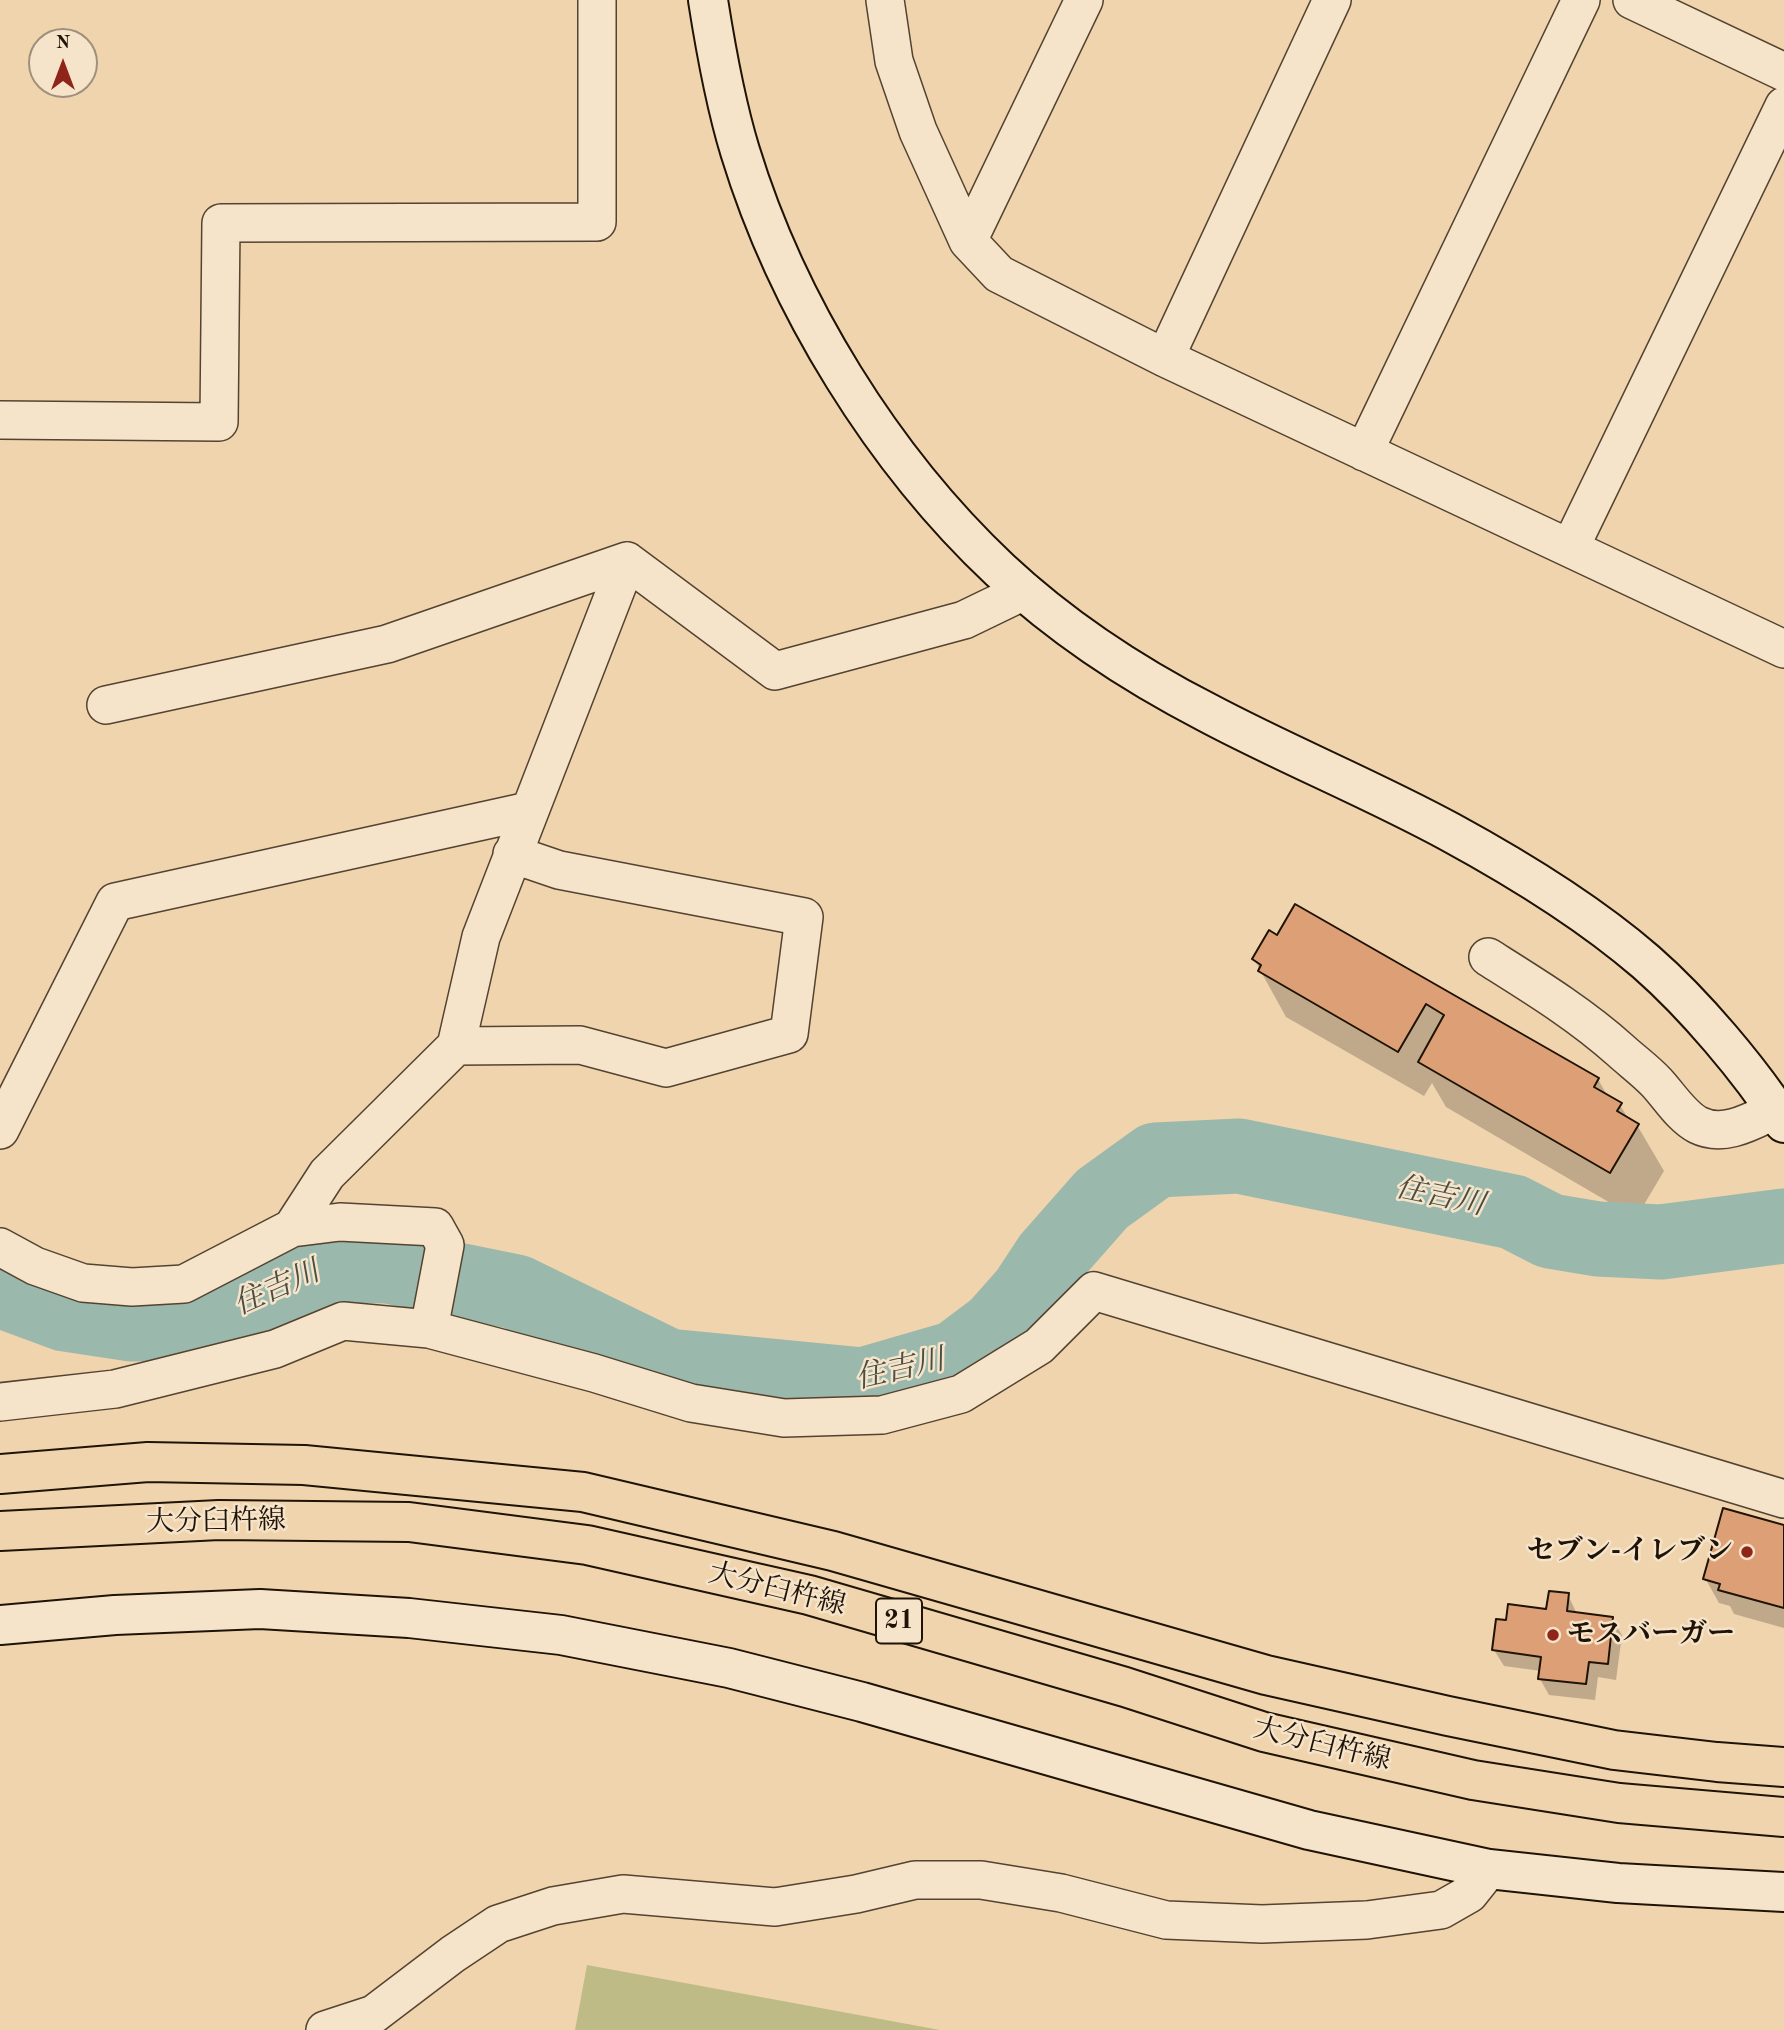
<!DOCTYPE html>
<html>
<head>
<meta charset="utf-8">
<style>
  body { margin:0 }
  #map { position:relative; width:1784px; height:2030px; overflow:hidden; background:#efd4ad; font-family:"Old Standard TT",serif }
  canvas { display:block }
  .north { position:absolute; left:28px; top:28px; width:70px; height:70px; box-sizing:border-box; background:#f5e3ca; border:2px solid #9f907c; border-radius:50%; rotate:0deg; font-size:19px; font-weight:700; line-height:28px; text-align:center; color:#1f1306 }
  .north::after { content:''; display:block; margin:auto; width:24px; height:32px; background:#8f2418; clip-path:polygon(50% 0,100% 100%,50% 72%,0 100%) }
</style>
</head>
<body>
<div id="map">
<canvas width="1784" height="2030"></canvas>
<div class="north">N</div>
</div>
<script>
const g = document.querySelector('canvas').getContext('2d');
g.lineJoin = 'round';
function fill(path, color) { g.fillStyle = color; g.fill(path, 'evenodd'); }
function strokePath(path, color, width, dash) { g.strokeStyle = color; g.lineWidth = width; g.lineCap = dash ? 'butt' : 'round'; g.setLineDash(dash || []); g.stroke(path); }
function drawText(font, color, halo, rows, align = 'center') {
  g.font = font + ' "Old Standard TT","Noto Serif JP",serif'; g.lineWidth = 5; g.setLineDash([]); g.textBaseline = 'middle'; g.strokeStyle = halo; g.fillStyle = color; for (const [text, x, y, turn = 0] of rows) {
    g.save(); g.translate(x, y); g.rotate((+turn || 0) * Math.PI / 180); g.textAlign = isNaN(turn) ? turn : align; if (halo) g.strokeText(text, 0, 0); g.fillText(text, 0, 0); g.restore();
  }
}
fill(new Path2D(`
  M587,1965L940,2030H575Z`), '#bebb86');
fill(new Path2D(`
  M1270,933L1598,1079L1609,1099L1620,1105L1629,1120L1637,1125L1664,1171L1636,1218L1446,1107L1432,1083L1424,1096L1286,1017L1254,959Z
  M1784,1527V1628L1734,1614L1730,1606L1719,1603L1705,1578Z
  M1568,1595L1577,1614L1612,1619L1622,1635L1616,1680L1598,1677L1595,1700L1549,1695L1540,1679L1541,1671L1504,1666L1494,1650L1508,1622L1548,1611Z`), '#0003');
strokePath(new Path2D(`
  M0,1290L65,1314L131,1324L192,1323L229,1312L332,1265L388,1266L516,1292L668,1366L863,1385L956,1358L996,1328L1027,1293L1050,1258L1102,1199L1156,1160L1239,1156L1513,1212L1550,1231L1598,1239L1661,1242L1784,1226`), '#9ab8ac', 75);
const building = new Path2D(`
  M1295,904L1599,1078L1594,1087L1622,1103L1617,1111L1639,1124L1610,1173L1418,1062L1444,1015L1426,1004L1398,1052L1258,971L1261,965L1252,959L1269,930L1277,935Z
  M1723,1508L1784,1525V1608L1718,1590L1720,1584L1703,1579Z
  M1549,1591L1569,1593L1567,1611L1613,1617L1608,1664L1589,1662L1586,1684L1538,1679L1541,1657L1492,1650L1496,1619L1506,1620L1508,1604L1546,1609Z`);
fill(building, '#dda076');
strokePath(building, '#1f1306', 2);
const street = new Path2D(`
  M885,0L894,61L918,131L968,241L999,274L1165,358L1784,649
  M1632,0L1784,72
  M968,241L1084,0
  M1165,358L1332,0
  M0,420L219,422L221,223L597,222V0
  M1364,452L1581,0
  M1570,548L1784,106
  M106,705L387,644L627,561L775,671L964,620L1024,591
  M1488,957C1534,986 1580,1014 1620,1050C1632,1061 1646,1071 1657,1083C1669,1096 1682,1117 1698,1125C1724,1138 1752,1121 1775,1110
  M456,1046L481,937L627,561
  M0,1130L115,902L528,811
  M292,1228L327,1174L456,1046L580,1045L666,1068L789,1034L804,917L559,870L512,854
  M0,1247L35,1266L83,1283L132,1287L184,1284L292,1228L340,1222L435,1227L445,1245L429,1329
  M0,1402L115,1389L275,1349L343,1321L429,1329L594,1373L691,1403L784,1418L882,1415L961,1394L1039,1346L1094,1291L1784,1499
  M325,2030L374,2014L453,1954L498,1924L553,1906L623,1894L775,1907L856,1894L915,1880H981L1061,1893L1166,1920L1262,1924L1367,1920L1441,1910L1469,1894L1489,1869`);
const secondary = new Path2D(`
  M708,0C716,51 725,102 740,151C787,305 883,460 1000,570C1061,627 1134,675 1208,713C1287,755 1371,789 1450,832C1518,869 1587,911 1646,962C1694,1004 1750,1070 1784,1123
  M0,1625L115,1615L260,1609L409,1618L561,1635L729,1668L862,1702L1309,1830L1489,1869L1618,1883L1784,1892`);
const primary = new Path2D(`
  M0,1474L148,1462L304,1465L583,1492L833,1551L1266,1675L1448,1716L1614,1750L1717,1762L1784,1767
  M0,1531L219,1520L409,1522L587,1545L809,1595L1125,1687L1264,1732L1473,1780L1619,1803L1784,1817`);
strokePath(street, '#534330', 40);
strokePath(secondary, '#1f1306', 42);
strokePath(primary, '#1f1306', 42);
strokePath(street, '#f5e3ca', 37);
strokePath(secondary, '#f5e3ca', 38);
strokePath(primary, '#efd4ad', 38);
for (const [x, y, r, color] of [
  [1747,1552,7,"#8f2418"],
  [1553,1635,7,"#8f2418"]
]) { const dot = new Path2D(); dot.arc(x, y, r, 0, 2 * Math.PI); g.fillStyle = color; g.fill(dot); strokePath(dot, '#f5e3ca', 2.5); }
for (const [x, y, w] of [
  [899,1621,46]
]) { const box = new Path2D(); box.roundRect(x - w / 2, y - 22.5, w, 45, 5); g.fillStyle = '#f5e3ca'; g.fill(box); strokePath(box, '#1f1306', 2); }
drawText('bold 26px', '#1f1306', null, [
  ["21",899,1621]
]);
drawText('28px', '#1f1306', '#f5e3ca', [
  ["大分臼杵線",216,1522,-1],
  ["大分臼杵線",777,1590,14],
  ["大分臼杵線",1322,1745,14]
]);
drawText('bold 28px', '#1f1306', '#f5e3ca', [
  ["セブン-イレブン",1733,1552],
  ["モスバーガー",1567,1635,"left"]
], 'right');
drawText('italic 30px', '#4a4d40', '#f5e3ca', [
  ["住吉川",1440,1197,12],
  ["住吉川",277,1289,-24],
  ["住吉川",900,1370,-13]
]);
</script>
</body>
</html>
